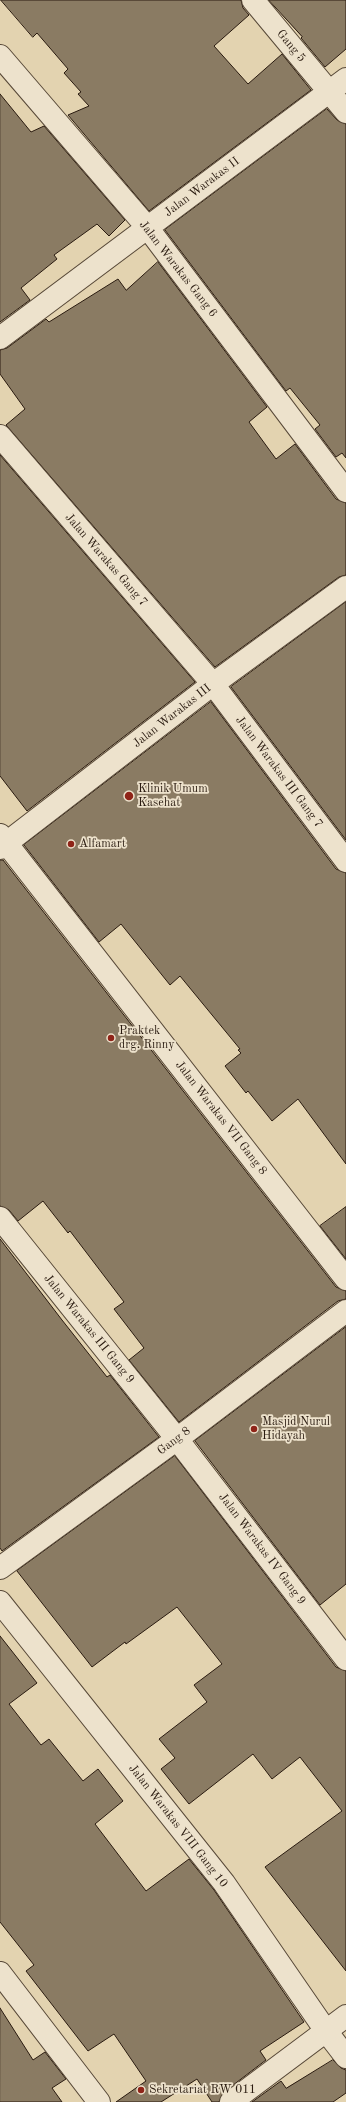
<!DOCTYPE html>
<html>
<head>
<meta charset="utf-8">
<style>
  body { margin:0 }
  canvas { display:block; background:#e3d3b0 }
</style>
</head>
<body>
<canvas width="346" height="2102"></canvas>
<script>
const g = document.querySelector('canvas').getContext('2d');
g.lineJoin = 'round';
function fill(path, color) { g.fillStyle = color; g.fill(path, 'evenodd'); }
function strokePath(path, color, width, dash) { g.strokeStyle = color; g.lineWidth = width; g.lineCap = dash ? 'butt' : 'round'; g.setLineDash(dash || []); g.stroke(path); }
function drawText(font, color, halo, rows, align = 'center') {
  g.font = font + ' "Old Standard TT",serif'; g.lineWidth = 3.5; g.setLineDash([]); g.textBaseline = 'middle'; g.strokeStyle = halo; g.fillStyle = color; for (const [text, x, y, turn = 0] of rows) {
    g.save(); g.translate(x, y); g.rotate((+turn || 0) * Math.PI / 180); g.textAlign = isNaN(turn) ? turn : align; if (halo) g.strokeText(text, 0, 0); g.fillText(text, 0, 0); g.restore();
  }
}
const building = new Path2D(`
  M1,0H241L243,8L249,15L214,46L248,84L282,54L311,90L149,211L68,115L89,106L78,94L81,92L64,73L68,69L37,33L33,37Z
  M269,0H346V49L325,67L301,38L302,37Z
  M0,94L31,132L44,126L125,220L109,236L97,224L54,255L57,259L21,288L30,300L0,322Z
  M327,109L337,120L346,124V458L342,453L336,457L315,429L320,425L290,388L286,391L165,230Z
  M158,262L267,407L249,422L276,459L295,444L336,499L346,503V575L339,577L215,667L6,425L25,409L0,374V350L7,348L46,319L49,322L118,279L126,290Z
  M0,455L195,682L27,811L0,776Z
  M346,602V840L231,687Z
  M211,702L336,869L346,873V1164L298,1099L272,1121L248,1091L246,1093L225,1066L241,1053L238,1050L240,1049L180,976L170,985L121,924L99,942L24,845Z
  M0,860H3L336,1287L346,1291V1299L338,1301L179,1422L129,1360L144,1348L114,1309L124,1302L70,1231L68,1233L43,1201L18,1221L9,1210L0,1206Z
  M346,1207V1259L320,1226Z
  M0,1239L62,1320L107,1377L110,1375L159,1437L2,1551L0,1548Z
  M346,1327V1584L320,1605L195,1441Z
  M175,1456L336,1667L346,1671V1971L265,1867L342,1811L300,1757L272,1779L253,1754L189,1804L161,1769L175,1758L159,1739L207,1702L194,1685L222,1664L177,1607L126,1644L125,1642L92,1667L17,1571Z
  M0,1636L37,1683L9,1704L41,1745L49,1739L83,1781L98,1769L123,1801L95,1824L146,1891L189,1859L214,1890L304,2022L260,2051L266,2060L224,2092L219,2102H212L197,2079L161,2102H116L146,2081L114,2034L88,2051L26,1971L34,1965L0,1922Z
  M0,2008L33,2060L45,2052L66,2079L52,2088L62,2102H0Z
  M333,2060L341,2068L346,2070V2093L333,2102H252L281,2081L286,2088Z`);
fill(building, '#8a7b63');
strokePath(building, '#2a1b10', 1);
const minor = new Path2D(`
  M253,0L346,112
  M0,56L147,227L346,491
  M0,338L346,79
  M0,436L213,684L346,861
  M0,848L213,684L346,587
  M0,1218L177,1439L346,1659
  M0,1568L177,1439L346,1311
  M0,1602L224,1883L326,2031L346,2057
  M0,1973L99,2102`);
const tertiary = new Path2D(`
  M0,835L346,1279
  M231,2102L346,2016`);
strokePath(minor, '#584938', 24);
strokePath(tertiary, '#584938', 24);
strokePath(minor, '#ede2cc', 22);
strokePath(tertiary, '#ede2cc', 22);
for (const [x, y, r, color] of [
  [129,796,5,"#8f2418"],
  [71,844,4,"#8f2418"],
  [111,1038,4,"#8f2418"],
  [254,1429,4,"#8f2418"],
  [141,2090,4,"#8f2418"]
]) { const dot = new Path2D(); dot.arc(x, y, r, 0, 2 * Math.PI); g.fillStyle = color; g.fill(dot); strokePath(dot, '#ede2cc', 1.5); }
drawText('12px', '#2a1b10', '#ede2cc', [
  ["Gang 5",291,46,50],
  ["Jalan Warakas II",202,187,-37],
  ["Jalan Warakas Gang 6",178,269,52],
  ["Jalan Warakas Gang 7",106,560,49],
  ["Jalan Warakas III",172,716,-38],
  ["Jalan Warakas III Gang 7",279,772,53],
  ["Jalan Warakas VII Gang 8",221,1118,52],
  ["Jalan Warakas III Gang 9",89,1329,51],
  ["Gang 8",174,1441,-37],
  ["Jalan Warakas IV Gang 9",262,1549,53],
  ["Jalan Warakas VIII Gang 10",178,1826,52]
]);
drawText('12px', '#2a1b10', '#ede2cc', [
  ["Klinik Umum",138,789],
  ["Kasehat",138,803],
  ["Alfamart",79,844],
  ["Praktek",119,1031],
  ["drg. Rinny",119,1045],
  ["Masjid Nurul",262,1422],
  ["Hidayah",262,1436],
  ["Sekretariat RW 011",149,2090]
], 'left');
</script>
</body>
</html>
